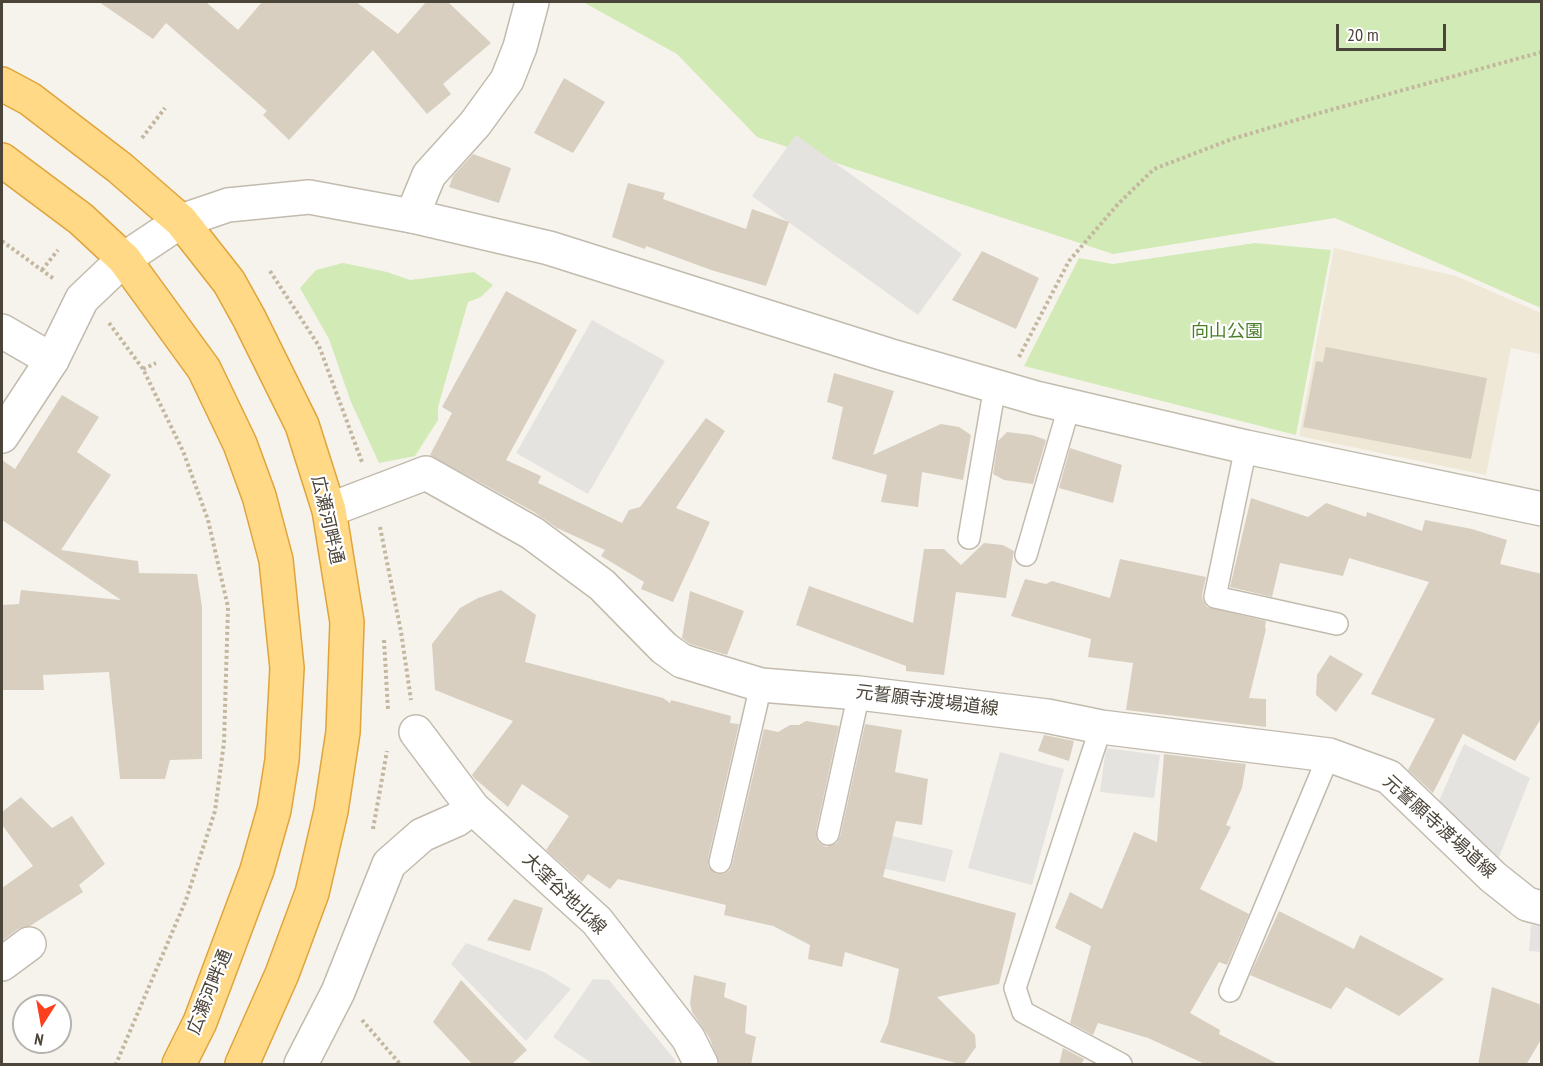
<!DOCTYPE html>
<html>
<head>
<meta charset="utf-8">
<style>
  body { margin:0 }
  #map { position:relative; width:1543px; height:1066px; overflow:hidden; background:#f6f3ec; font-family:"PT Sans Narrow",sans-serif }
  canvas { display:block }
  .frame { position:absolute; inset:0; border:3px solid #4b4439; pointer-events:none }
  .north { position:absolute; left:12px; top:994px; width:60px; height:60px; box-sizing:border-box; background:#fff; border:2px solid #b7b4b0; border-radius:50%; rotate:191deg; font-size:16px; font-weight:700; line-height:24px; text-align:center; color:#4b4439 }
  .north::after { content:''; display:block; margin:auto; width:21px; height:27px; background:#fc3f1d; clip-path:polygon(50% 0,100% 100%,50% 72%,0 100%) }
  .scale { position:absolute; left:1336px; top:24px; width:110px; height:27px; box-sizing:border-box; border:3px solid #4b4439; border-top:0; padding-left:8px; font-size:18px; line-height:21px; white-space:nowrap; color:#4b4439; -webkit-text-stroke:4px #fff; paint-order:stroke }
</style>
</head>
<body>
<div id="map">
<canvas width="1543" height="1066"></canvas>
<div class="frame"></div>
<div class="north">N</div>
<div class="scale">20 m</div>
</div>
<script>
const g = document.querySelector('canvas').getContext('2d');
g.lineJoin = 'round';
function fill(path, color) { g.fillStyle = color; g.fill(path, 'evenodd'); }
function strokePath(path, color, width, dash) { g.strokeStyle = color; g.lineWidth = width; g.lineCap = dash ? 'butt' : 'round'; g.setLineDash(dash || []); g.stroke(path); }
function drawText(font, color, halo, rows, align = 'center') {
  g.font = font + ' "PT Sans Narrow","Noto Sans JP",sans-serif'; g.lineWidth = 4.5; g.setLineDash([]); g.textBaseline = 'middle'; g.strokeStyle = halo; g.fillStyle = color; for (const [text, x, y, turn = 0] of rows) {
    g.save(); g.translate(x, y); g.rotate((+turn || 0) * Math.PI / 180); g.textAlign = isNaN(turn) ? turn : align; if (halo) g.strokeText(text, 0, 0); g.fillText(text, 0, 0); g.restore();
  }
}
fill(new Path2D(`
  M1334,248L1456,276L1541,313V354L1511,348L1486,475L1299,436Z`), '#efe8d6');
fill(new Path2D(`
  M583,2H1541V308L1335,218L1113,254L757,137L677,54Z
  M1255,243L1331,250L1296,435L1024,366L1079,258L1113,264Z
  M343,263L387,272L410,280L474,272L493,285L481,297L468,302L438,407V420L415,456L379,463L351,402L329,339L300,288L316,270Z`), '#d2eab5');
fill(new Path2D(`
  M796,135L962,254L918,315L752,196Z
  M592,320L665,361L588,494L516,453Z
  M1464,744L1530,778L1494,870L1434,812Z
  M1106,748L1160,755L1154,798L1100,792Z
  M1000,752L1064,769L1032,885L968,868Z
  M848,826L953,850L945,882L840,859Z
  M1531,925L1541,926V952L1529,951Z
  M466,943L544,972L571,989L526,1041L451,964Z
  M593,979L609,980L676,1061L673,1064H593L553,1037Z`), '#e5e3e0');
fill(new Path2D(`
  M99,2H206L238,30L262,2H356L398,34L426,2H448L491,43L443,84L451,94L427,114L373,50L289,140L263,115L267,111L166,23L153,39Z
  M564,78L605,102L573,153L534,133Z
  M473,154L511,168L499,203L449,187L453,176Z
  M628,183L665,193L663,199L746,229L752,209L789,222L766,286L711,270L646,246L645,249L612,237Z
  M982,251L1039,278L1016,329L952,300Z
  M506,291L577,330L506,460L541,476L538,483L622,523L629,510L640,507L706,418L725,431L676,508L710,522L673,602L641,589L644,582L601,556L605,550L557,528L534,512L430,455L452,413L442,407Z
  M1326,347L1487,378L1471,459L1303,427L1316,361L1323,362Z
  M834,373L894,391L873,455L941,424L959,427L971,435L963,480L922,472L918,507L881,502L887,475L832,459L843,407L827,402Z
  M62,395L99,417L77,452L111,475L61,550L138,561L139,573L197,574L202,607V759L170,760L165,779H120L109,672L43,675L44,690H2V605L19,604L21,590L121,600L2,520V460L15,469Z
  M1007,432L1032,435L1046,440L1033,484L1004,480L993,474L998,441Z
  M1070,448L1122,465L1113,503L1059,488Z
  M1251,498L1308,517L1326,503L1366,517L1367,512L1422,531L1425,520L1472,529L1507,540L1500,564L1542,574V717L1515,761L1463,734L1433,793L1408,770L1435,719L1371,694L1429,582L1349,558L1343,576L1280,563L1272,597L1230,587Z
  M984,543L1003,545L1014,551L1006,598L956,592L944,675L906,671V666L796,625L809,586L913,623L924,549H944L961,565Z
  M1120,559L1206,577L1202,595L1203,601L1207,607L1266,621L1265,628L1266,629L1249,698L1266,699V727L1126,710L1133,663L1088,657L1091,639L1011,616L1025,579L1046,584L1052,581L1110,598Z
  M501,590L536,615L525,662L663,698L670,703L671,700L731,716L730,723L739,724L708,859V866L717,874H724L730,870L732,865L764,729L778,732L790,725H799L806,721L839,726L816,831V837L819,843L826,847L837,843L840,837L865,724L902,730L895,772L928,779L922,825L896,821L883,877L1016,913L999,984L937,997L975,1035L976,1047L963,1065L880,1042L888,1024L899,969L845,952L842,967L808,959L810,945L773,926L724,915L726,905L618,879L610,889L588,874L582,882L546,850L569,816L522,784L508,807L474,778L472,775L513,721L435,690L432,644L460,608L478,598Z
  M690,591L744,611L727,655L690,644L682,638Z
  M1330,655L1363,674L1336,712L1316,695L1317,675Z
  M1044,735L1074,741L1069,761L1038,751Z
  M1164,754L1246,764L1242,788L1226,825L1231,827L1200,889L1249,914L1227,965L1219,962L1190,1013L1220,1030L1219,1034L1280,1065H1207L1148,1038L1098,1023L1093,1035L1070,1023L1091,946L1055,928L1070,892L1102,909L1134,832L1157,842Z
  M21,797L52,828L72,816L105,864L79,885L83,892L30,926L18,929L2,941V888L33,866L2,825V812Z
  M514,899L543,908L530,951L487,940Z
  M1279,911L1354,949L1360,935L1444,979L1399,1016L1346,987L1331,1009L1250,975Z
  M694,975L726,983L724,997L747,1006L745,1033L756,1037L751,1065H720L709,1037L692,1012L690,1003Z
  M461,980L527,1050L511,1065H473L433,1022Z
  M1492,987L1542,1005V1038L1526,1065H1478Z
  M1063,1048L1084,1059L1081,1065H1059Z`), '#d8cfc1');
const service = new Path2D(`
  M1246,447L1215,597L1337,624
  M969,538L995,386
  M1026,555L1069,407
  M1101,727L1015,988L1023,1012L1121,1064
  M828,834L859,693
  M720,862L761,685
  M1230,991L1329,755`);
const minor = new Path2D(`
  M412,216L429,175L475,124L507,80L520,47L532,2
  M2,331L52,360
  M329,510L426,473L532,533L602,585L664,648L682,661L761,685L859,693L1047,716L1101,727L1329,755L1389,777L1493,877L1527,904L1542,908
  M416,732L473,808L597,921L688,1038L701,1064
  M2,964L29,944
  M301,1064L338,992L389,864L422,835L456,820L473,808`);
const tertiary = new Path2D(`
  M2,436L52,360L82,299L124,259L181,221L228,205L309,197L412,216L549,248L888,355L1036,398L1246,447L1542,509`);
const trunk = new Path2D(`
  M2,84L30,99L120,168L181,221L229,282L249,318L302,425L329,510L347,622L343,732L331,811L312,893L282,974L242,1064
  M2,160L81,219L124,259L204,369L240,444L259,496L276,560L287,668L282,760L274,810L257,870L200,1022L179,1064`);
strokePath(service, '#c2bbae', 24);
strokePath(minor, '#c2bbae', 36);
strokePath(tertiary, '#c2bbae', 36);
strokePath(trunk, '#e0a43c', 36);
strokePath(new Path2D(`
  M142,138L165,108
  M2,241L54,279
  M42,270L58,250
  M270,271L319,346L362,462
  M109,323L143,369L183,451L208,520L228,607L224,742L215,811L186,900L116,1064
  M1019,357L1069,261L1118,204L1154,169L1232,139L1323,112L1542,52
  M143,369L156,363
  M380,527L401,632L411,700
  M384,640L388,710
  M373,829L387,751
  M362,1020L400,1064`), '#c4b79f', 4, [3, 3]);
strokePath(service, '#fff', 21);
strokePath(minor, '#fff', 33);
strokePath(tertiary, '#fff', 33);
strokePath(trunk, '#ffd985', 33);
drawText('18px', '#4a7f2a', '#fff', [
  ["向山公園",1227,332]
]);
drawText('18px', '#4b4439', '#fff', [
  ["広瀬河畔通",327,520,77],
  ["元誓願寺渡場道線",927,701,7],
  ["元誓願寺渡場道線",1439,827,42],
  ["大窪谷地北線",564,894,44],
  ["広瀬河畔通",210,992,-68]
]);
</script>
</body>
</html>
